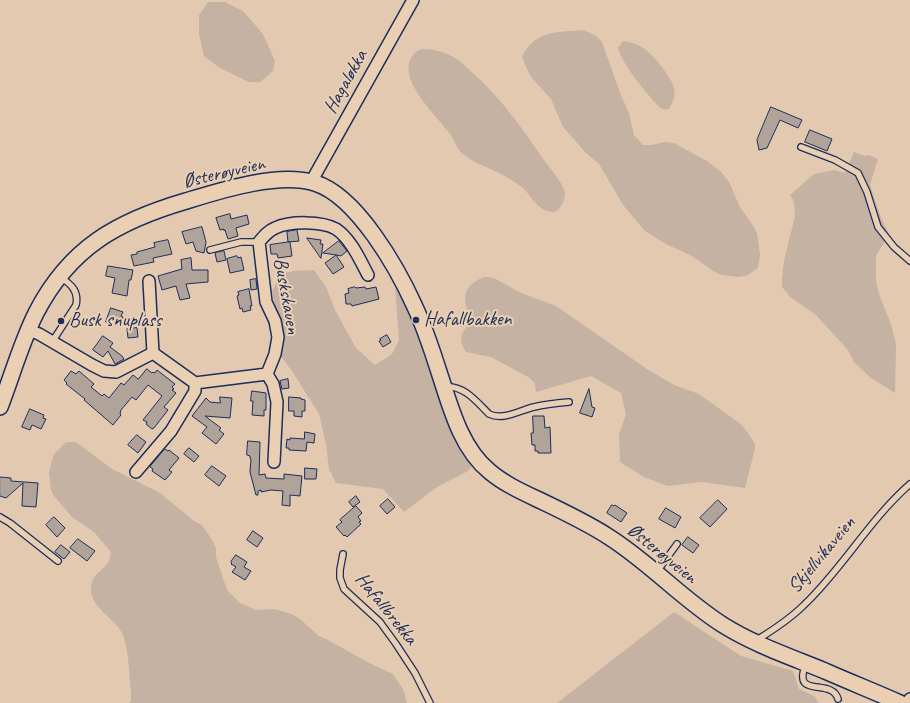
<!DOCTYPE html>
<html>
<head>
<meta charset="utf-8">
<style>
  body { margin:0 }
  canvas { display:block; background:#e3c9af }
</style>
</head>
<body>
<canvas width="910" height="703"></canvas>
<script>
const g = document.querySelector('canvas').getContext('2d');
g.lineJoin = 'round';
function fill(path, color) { g.fillStyle = color; g.fill(path, 'evenodd'); }
function strokePath(path, color, width, dash) { g.strokeStyle = color; g.lineWidth = width; g.lineCap = dash ? 'butt' : 'round'; g.setLineDash(dash || []); g.stroke(path); }
function drawText(font, color, halo, rows, align = 'center') {
  g.font = font + ' Caveat,sans-serif'; g.lineWidth = 4; g.setLineDash([]); g.textBaseline = 'middle'; g.strokeStyle = halo; g.fillStyle = color; for (const [text, x, y, turn = 0] of rows) {
    g.save(); g.translate(x, y); g.rotate((+turn || 0) * Math.PI / 180); g.textAlign = isNaN(turn) ? turn : align; if (halo) g.strokeText(text, 0, 0); g.fillText(text, 0, 0); g.restore();
  }
}
fill(new Path2D(`
  M208,2H225L243,11L263,34L275,61L273,71L260,82H249L220,68L204,56L199,34V15Z
  M584,30L596,36L602,42L620,93L629,113L634,135L643,145H652L665,142L674,143L707,161L721,172L729,182L740,207L752,224L757,233L760,255L758,268L748,275L739,277L721,275L713,271L692,256L664,243L645,231L623,205L599,164L586,153L563,127L551,99L531,77L525,65L522,56C536,30 559,32 584,30Z
  M623,41C631,42 640,45 646,50C654,56 672,78 674,88C676,94 673,103 669,109C664,110 662,110 658,106C645,91 623,66 618,48Z
  M423,49C434,49 445,52 455,58C462,62 469,70 475,75C504,102 522,128 544,160C550,168 563,183 565,193C566,198 560,212 553,212C540,213 531,196 523,188C519,185 513,181 508,178C494,169 476,165 463,154C456,149 455,140 450,134C438,117 400,83 410,60C413,54 417,50 423,49Z
  M854,152L865,156L869,155L878,159L870,185L881,218L889,234L876,256V282L880,297L891,324L896,344L895,393L871,378L854,362L848,350L815,314L790,297L782,287V278L784,261L795,216L794,203L792,198L790,195L814,174L835,170L845,173Z
  M314,270L326,287L335,310L356,348L375,365L392,354L399,340L395,288L406,298L437,393L457,443L475,463L468,471L437,487L404,512L383,489L336,483L329,469L326,444L319,414L292,371L282,358V340L272,292L280,274L294,271Z
  M485,277L494,278L521,293L556,306L647,369L674,385L699,394L742,425L750,436L755,444V448L745,488L702,482L668,486L644,477L620,462L619,435L626,414L621,393L591,376L536,392L535,383L528,377L491,357L466,352C461,344 459,337 465,329C467,326 469,324 469,320C470,315 467,310 466,305C462,290 472,281 485,277Z
  M66,442H76L112,469L160,493L194,521L202,525L212,540L216,548V557L227,590L240,603L256,610L274,609L292,614L300,619L319,636L328,640L369,663L393,674L403,689L407,703H129L131,701V692C129,676 129,645 121,631C112,617 91,607 91,589C92,572 102,573 109,561C110,559 110,555 111,552L94,532L72,517L55,497L51,490L49,472L54,454Z
  M674,612L741,656L793,671L799,689L814,696L819,703H557Z`), '#c5b2a3');
const building = new Path2D(`
  M771,107L802,120L798,128L780,120L767,148L759,150L757,140Z
  M810,130L832,139L827,151L805,142Z
  M230,214L231,219L247,215L249,224L236,228L238,236L228,239L225,230L224,231V229L220,230L216,218Z
  M202,227L206,242L204,253L196,251L193,242L186,244L182,232Z
  M297,230L299,241L288,242L287,232Z
  M307,238L321,240L320,244H323L321,258Z
  M168,240L172,254L153,258L154,262L134,266L131,255L137,254V252L155,247L154,243Z
  M339,241L347,251L341,256L336,255L344,267L333,274L325,263L336,255L323,253Z
  M290,242L292,256L278,258L277,254H271L270,245Z
  M224,251L226,260L217,262L215,253Z
  M237,256L238,258L241,257L244,270L230,273L227,259Z
  M191,258L192,270H208V282L186,284L190,298L180,300L176,286L162,290L158,276L182,269L181,260Z
  M108,266L133,270L131,280H129L127,296L112,293L115,278L106,276Z
  M256,279L257,289L251,290L250,280Z
  M355,287L356,288L365,287L366,289L376,287L379,299L352,306L351,304H346L345,294L349,293L348,289Z
  M249,289L252,306H250L251,310L243,312L242,308L240,309L237,296L239,295L238,292Z
  M111,308L123,312L121,316L123,317L120,326L106,322Z
  M137,328L138,337L128,338L127,329Z
  M387,335L391,342L383,347L379,341L381,340L380,339Z
  M103,336L113,343L110,347L122,356L124,359L115,364L108,351L103,357L93,350Z
  M147,369L152,373L153,372L155,373L157,370L175,384L172,387L174,389L172,390L176,393L164,407L168,410L154,428L152,429L146,424L147,422L143,420L162,396L148,385L136,400L132,397L121,410L120,414L121,415L113,425L84,400L85,399L66,384L67,383L64,380L71,371L76,374L79,371L94,384L91,387L102,396L104,394L109,398L121,383L124,385L133,375L138,379Z
  M288,379L289,388L282,389L280,381Z
  M589,389L592,407L595,408L592,417L580,413Z
  M252,391L266,393V410H264V416L252,415L253,401H251Z
  M220,397L232,398L230,418L205,416L221,428L219,430L224,434L216,444L202,433L207,427L192,416L206,398L210,402L220,403Z
  M289,397L301,398V399L305,400V411H302V417L294,416V411H289Z
  M30,409L44,415L43,418L46,419L41,429L32,425L30,430L22,427Z
  M533,416H544L545,428L550,427L551,453H538V451H535V445H532L531,433H533Z
  M305,432L315,434L314,443L307,442L306,451L289,450V448H286L287,439L290,440V438L304,439Z
  M137,435L146,442L138,453L128,445Z
  M248,441L260,442L259,475L265,474L266,478L284,479V474L302,476L300,496L290,495V506L282,505L283,491L271,490L261,492V490L258,491V495H256L250,472L251,459L250,458V456L247,455Z
  M189,448L199,456L194,462L184,454Z
  M165,449L168,451L169,450L179,458L169,470L172,472L165,480L152,471L153,469L150,467Z
  M212,466L226,476L219,486L205,475Z
  M305,468L317,469L316,479H305Z
  M0,477L11,478V481L38,483L36,507L22,506L23,483L6,498L0,496Z
  M356,496L360,502L353,507L349,502Z
  M388,499L395,507L387,514L380,506Z
  M718,500L727,509L710,527L700,518Z
  M612,505L614,506L615,505L627,513L621,522L607,513Z
  M356,506L362,513L358,517L361,521L359,522L361,524L347,537L345,535L344,536L336,527L342,522L340,520Z
  M666,508L681,517L675,528L659,519Z
  M54,517L65,528L57,537L46,525Z
  M253,531L263,538L257,547L247,540Z
  M688,537L699,545L693,553L682,545Z
  M78,539L95,551L87,561L70,548Z
  M61,545L70,552L64,559L55,552Z
  M236,555L247,562L244,567L251,571L245,580L232,572L236,567L231,564L232,563L231,562Z`);
fill(building, '#b0a39a');
strokePath(building, '#1b2f5e', 1);
const lane = new Path2D(`
  M801,147L835,160L858,173L867,192L878,227L894,247L910,261
  M210,250L241,242H259
  M52,342L76,305C79,291 71,284 60,277
  M444,387C463,384 477,402 489,414C504,421 520,410 534,407C546,404 557,403 569,402
  M0,517L10,523L58,561
  M343,554L340,570V578L344,589L380,622L396,644L415,673L430,703
  M656,573L677,544
  M758,642L760,638C776,628 791,618 804,605C843,568 869,520 910,484
  M806,664C791,700 832,677 838,699`);
const street = new Path2D(`
  M312,183L315,175L413,0
  M149,281L153,353
  M29,330L39,334L92,365L104,371L116,372L153,353L195,383V391L171,431L136,472
  M267,374L273,384L277,402L274,462
  M195,383L267,374L275,354L278,337L275,321L266,302L259,242C264,236 268,231 275,228C290,221 322,221 336,229C351,239 360,260 368,275
  M907,703L910,699`);
const secondary = new Path2D(`
  M0,407C12,376 21,343 36,313C70,247 118,221 186,201C222,190 278,172 315,183C357,196 398,269 415,307C425,328 432,350 439,372C450,405 460,447 489,471C503,483 520,491 537,499C562,511 586,522 609,537C650,563 682,599 723,625C755,645 791,657 825,671C850,682 875,692 900,703`);
strokePath(lane, '#1b2f5e', 8);
strokePath(street, '#1b2f5e', 14);
strokePath(secondary, '#1b2f5e', 18);
strokePath(lane, '#ebcfb2', 5.5);
strokePath(street, '#ebcfb2', 11);
strokePath(secondary, '#ebcfb2', 15);
for (const [x, y, r, color] of [
  [416,320,4,"#1b2f5e"],
  [61,321,4,"#1b2f5e"]
]) { const dot = new Path2D(); dot.arc(x, y, r, 0, 2 * Math.PI); g.fillStyle = color; g.fill(dot); strokePath(dot, '#ebcfb2', 1.5); }
drawText('20px', '#1b2f5e', '#ebcfb2', [
  ["Hagaløkka",346,82,-61],
  ["Østerøyveien",224,173,-13],
  ["Buskskauen",286,296,80],
  ["Østerøyveien",662,554,39],
  ["Skjellvikaveien",822,555,-50],
  ["Hafallbrekka",386,609,51]
]);
drawText('20px', '#1b2f5e', '#ebcfb2', [
  ["Hafallbakken",424,320],
  ["Busk snuplass",69,321]
], 'left');
</script>
</body>
</html>
